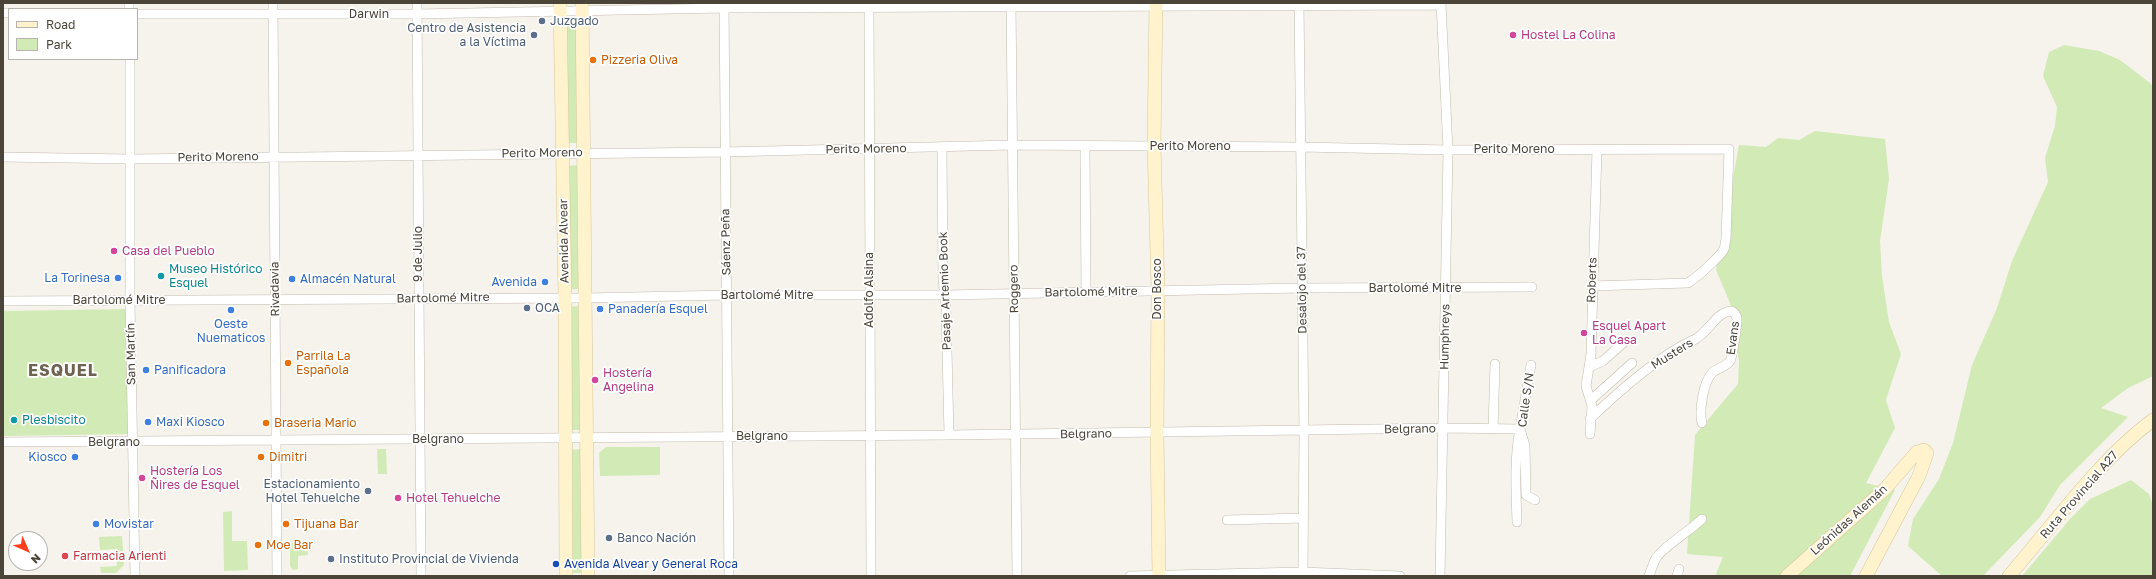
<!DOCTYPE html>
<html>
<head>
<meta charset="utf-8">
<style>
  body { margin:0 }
  #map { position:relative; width:2156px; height:579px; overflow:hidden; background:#f6f3ec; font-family:"Golos Text",sans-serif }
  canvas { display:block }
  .frame { position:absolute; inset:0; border:4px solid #4b4439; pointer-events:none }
  .legend { position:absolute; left:8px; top:8px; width:130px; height:52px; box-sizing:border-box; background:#fff; border:1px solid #b7b4b0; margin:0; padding:5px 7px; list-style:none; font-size:12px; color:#4b4439 }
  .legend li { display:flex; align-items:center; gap:8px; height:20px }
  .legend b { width:20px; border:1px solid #b7b4b0 }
  .north { position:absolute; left:8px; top:531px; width:40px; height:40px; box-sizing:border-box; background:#fff; border:1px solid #b7b4b0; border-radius:50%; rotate:135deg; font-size:11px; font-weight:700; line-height:16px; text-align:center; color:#4b4439 }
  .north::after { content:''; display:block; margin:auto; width:14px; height:18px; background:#fc3f1d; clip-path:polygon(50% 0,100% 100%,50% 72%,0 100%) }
</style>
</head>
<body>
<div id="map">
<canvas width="2156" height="579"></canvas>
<div class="frame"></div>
<ul class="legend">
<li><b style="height:5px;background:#fff3cd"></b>Road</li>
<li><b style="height:11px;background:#d2eab5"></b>Park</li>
</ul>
<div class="north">N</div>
</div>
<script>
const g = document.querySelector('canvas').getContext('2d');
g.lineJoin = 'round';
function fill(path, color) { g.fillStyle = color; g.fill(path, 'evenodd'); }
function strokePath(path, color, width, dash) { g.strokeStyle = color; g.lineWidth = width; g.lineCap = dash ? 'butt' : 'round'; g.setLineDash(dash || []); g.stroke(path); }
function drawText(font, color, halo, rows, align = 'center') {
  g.font = font + ' "Golos Text",sans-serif'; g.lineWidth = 3.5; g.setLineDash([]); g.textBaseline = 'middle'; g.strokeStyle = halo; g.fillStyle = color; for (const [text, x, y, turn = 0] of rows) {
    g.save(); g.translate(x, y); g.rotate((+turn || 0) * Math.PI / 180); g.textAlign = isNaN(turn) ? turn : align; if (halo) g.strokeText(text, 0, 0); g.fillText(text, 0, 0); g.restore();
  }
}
fill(new Path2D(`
  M578,19L579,143H566L564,20Z
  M2064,45L2099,51L2120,60L2150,83L2153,87V376L2128,388L2101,408L2128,417L2060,485L2040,517L1983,576H1942L1908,546L1913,519L1939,479L1953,443L1972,365L1997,308L2012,261L2048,182L2045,158L2055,126L2057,107L2043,76L2049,52Z
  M1815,131L1885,139L1889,179L1880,241L1882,276L1889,322L1901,354L1886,400L1895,428L1866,483L1895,490L1850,576H1715L1723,557L1687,554L1695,435L1738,384L1739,361L1730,303L1716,270L1739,145L1766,147L1778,138L1799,140Z
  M579,165L581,289H567L566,166Z
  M581,306L582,430H568L567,307Z
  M131,309L133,434L3,436V311Z
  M606,447H660V475L600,476L599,453Z
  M377,449H386L387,474H378Z
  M582,449L584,573H570L569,450Z
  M2131,480L2149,494L2153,505V576H2022L2070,519L2090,499Z
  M232,511V541H247L248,570L224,571L223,512Z
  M122,536L124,565L116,573H101L100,567L117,566L116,549L100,550L99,537Z
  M307,542L308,555L298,556V569L293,570L290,566V543Z`), '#d2eab5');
const street = new Path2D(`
  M129,3V9
  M273,3L277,576
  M417,3L421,576
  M724,3L729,576
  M869,3L871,576
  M1011,3L1017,576
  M1299,3L1304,431L1303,576
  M3,13H9
  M137,14H417L724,8L1441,5
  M130,59V299L135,576
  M1085,146L1086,292
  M942,147L943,279L946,308L949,435
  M3,157L130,159L725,152L1011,145L1300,147L1448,150L1729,149L1726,239C1725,242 1725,247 1724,249C1720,257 1696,278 1688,283L1592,286
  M3,301L585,298L727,295H945L1301,288L1532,287
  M1531,365L1520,429L1525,446L1526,495L1535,500
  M1589,367L1603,361L1623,343
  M1591,400L1632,363
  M1590,419C1617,393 1646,367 1678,348C1684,344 1691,342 1697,338C1709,331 1717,311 1732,311C1735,313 1736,315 1737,318C1737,325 1733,355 1730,361C1726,367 1717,368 1712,373C1703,383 1699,411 1702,423
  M1493,429L1495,364
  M1590,434L1592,406L1586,386L1591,354L1597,149
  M3,442L949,435L1443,428L1520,429C1514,459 1516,492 1517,522
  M1227,520L1304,518
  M1130,576L1303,572L1400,576
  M1440,576L1448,150L1441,3
  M1649,576C1651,570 1653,564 1656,558C1663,547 1691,530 1702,519
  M1677,576L1679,569`);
const secondary = new Path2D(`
  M560,3L565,297L566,576
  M582,3L588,576
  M1156,3L1154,146L1158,290L1157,433L1159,576
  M1787,576L1885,489L1917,452L1924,450L1927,453L1919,476L1866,576
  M2009,576C2053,525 2100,459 2153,420`);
strokePath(street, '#c2bbae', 10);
strokePath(secondary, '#d6c79b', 14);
strokePath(street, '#fff', 9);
strokePath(secondary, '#fff3cd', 13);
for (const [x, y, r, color] of [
  [542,21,4,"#5c6f8a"],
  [534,35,4,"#5c6f8a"],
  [1513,35,4,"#d1479c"],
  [593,60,4,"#e8710a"],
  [114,251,4,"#d1479c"],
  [161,276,4,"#0f9aa8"],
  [118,278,4,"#3f7fe0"],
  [292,279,4,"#3f7fe0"],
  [545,282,4,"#3f7fe0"],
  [527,308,4,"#5c6f8a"],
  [600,309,4,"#3f7fe0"],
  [231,310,4,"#3f7fe0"],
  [1584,333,4,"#d1479c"],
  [288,363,4,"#e8710a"],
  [146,370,4,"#3f7fe0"],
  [595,380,4,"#d1479c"],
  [14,420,4,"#0f9aa8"],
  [148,422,4,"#3f7fe0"],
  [266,423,4,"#e8710a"],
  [75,457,4,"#3f7fe0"],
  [261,457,4,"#e8710a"],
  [142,478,4,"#d1479c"],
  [368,491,4,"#5c6f8a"],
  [398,498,4,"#d1479c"],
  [96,524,4,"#3f7fe0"],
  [286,524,4,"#e8710a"],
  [609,538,4,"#5c6f8a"],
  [258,545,4,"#e8710a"],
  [65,556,4,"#e0444e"],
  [331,559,4,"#5c6f8a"],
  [556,564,4,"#1a4fb4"]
]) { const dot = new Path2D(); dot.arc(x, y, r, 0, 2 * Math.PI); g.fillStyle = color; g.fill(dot); strokePath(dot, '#fff', 1.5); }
drawText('12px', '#4b4439', '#fff', [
  ["Darwin",369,14],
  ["Perito Moreno",1190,146],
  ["Perito Moreno",866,149,-1],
  ["Perito Moreno",1514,149],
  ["Perito Moreno",542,153,-1],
  ["Perito Moreno",218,157,-1],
  ["Avenida Alvear",564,241,-91],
  ["Sáenz Peña",726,242,-91],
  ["9 de Julio",418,254,-90],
  ["Roberts",1592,280,-88],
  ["Bartolomé Mitre",1415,288],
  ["Rivadavia",275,289,-91],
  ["Roggero",1014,289,-91],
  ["Don Bosco",1157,289,-90],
  ["Adolfo Alsina",869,290,-90],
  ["Desalojo del 37",1302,290,-91],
  ["Pasaje Artemio Book",945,291,-92],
  ["Bartolomé Mitre",1091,292,-1],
  ["Bartolomé Mitre",767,295],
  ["Bartolomé Mitre",443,298,-1],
  ["Bartolomé Mitre",119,300],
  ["Humphreys",1445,337,-89],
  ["Evans",1733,338,-82],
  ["San Martín",131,354,-91],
  ["Musters",1672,354,-32],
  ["Calle S/N",1526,400,-82],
  ["Belgrano",1410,429,-1],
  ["Belgrano",1086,434,-1],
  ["Belgrano",762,436],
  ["Belgrano",438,439],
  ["Belgrano",114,442],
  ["Ruta Provincial A27",2079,495,-49],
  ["Leónidas Alemán",1849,520,-42]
]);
drawText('12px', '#4e5e75', '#fff', [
  ["Juzgado",550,21],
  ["Centro de Asistencia",526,28,"right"],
  ["a la Víctima",526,42,"right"],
  ["OCA",535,308],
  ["Estacionamiento",360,484,"right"],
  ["Hotel Tehuelche",360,498,"right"],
  ["Banco Nación",617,538],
  ["Instituto Provincial de Vivienda",339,559]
], 'left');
drawText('12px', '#b23c85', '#fff', [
  ["Hostel La Colina",1521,35],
  ["Casa del Pueblo",122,251],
  ["Esquel Apart",1592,326],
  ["La Casa",1592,340],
  ["Hostería",603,373],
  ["Angelina",603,387],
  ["Hostería Los",150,471],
  ["Ñires de Esquel",150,485],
  ["Hotel Tehuelche",406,498]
], 'left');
drawText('12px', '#c56008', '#fff', [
  ["Pizzeria Oliva",601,60],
  ["Parrila La",296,356],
  ["Española",296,370],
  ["Braseria Mario",274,423],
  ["Dimitri",269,457],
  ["Tijuana Bar",294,524],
  ["Moe Bar",266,545]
], 'left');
drawText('12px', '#0d838f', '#fff', [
  ["Museo Histórico",169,269],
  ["Esquel",169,283],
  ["Plesbiscito",22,420]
], 'left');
drawText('12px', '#366cbe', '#fff', [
  ["La Torinesa",110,278,"right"],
  ["Almacén Natural",300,279],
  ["Avenida",537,282,"right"],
  ["Panadería Esquel",608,309],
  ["Oeste",231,324,"center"],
  ["Nuematicos",231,338,"center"],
  ["Panificadora",154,370],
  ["Maxi Kiosco",156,422],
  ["Kiosco",67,457,"right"],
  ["Movistar",104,524]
], 'left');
drawText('12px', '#be3a42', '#fff', [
  ["Farmacia Arienti",73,556]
], 'left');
drawText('12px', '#164399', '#fff', [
  ["Avenida Alvear y General Roca",564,564]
], 'left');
g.letterSpacing = '1px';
drawText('bold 16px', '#6e6250', '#fff', [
  ["ESQUEL",63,371]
]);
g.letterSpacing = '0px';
</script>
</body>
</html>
